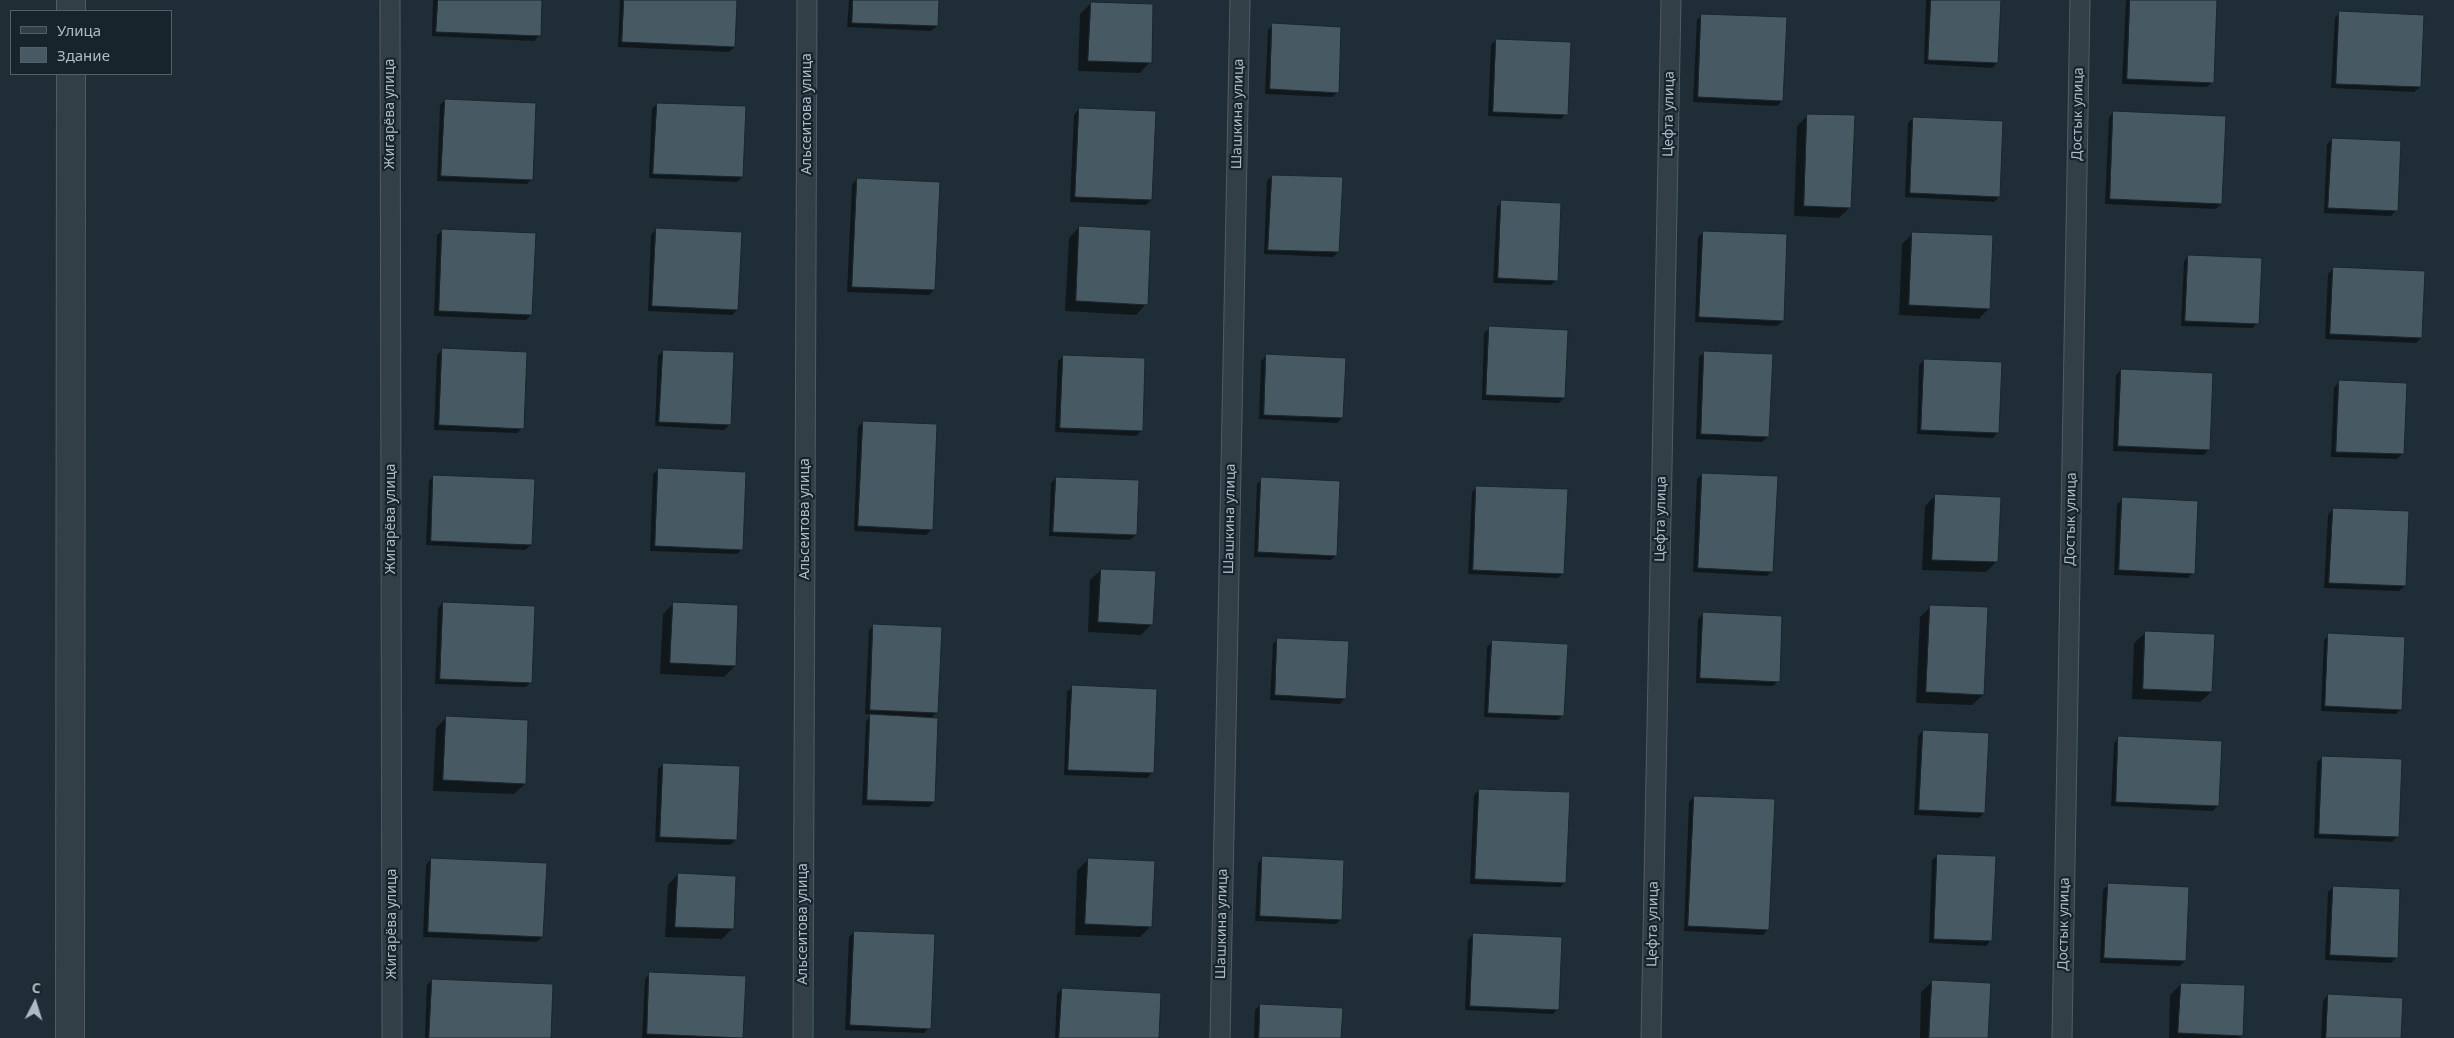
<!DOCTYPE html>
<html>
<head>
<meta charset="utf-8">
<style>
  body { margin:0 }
  #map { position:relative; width:2454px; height:1038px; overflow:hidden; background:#1f2e36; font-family:"Noto Sans",sans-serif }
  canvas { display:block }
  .legend { position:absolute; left:10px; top:10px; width:162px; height:65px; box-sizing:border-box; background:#18242b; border:1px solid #536068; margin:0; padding:6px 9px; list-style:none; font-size:15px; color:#acbbc4 }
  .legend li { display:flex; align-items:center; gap:10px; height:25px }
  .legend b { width:25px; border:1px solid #536068 }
  .north { position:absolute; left:10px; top:978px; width:50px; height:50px; -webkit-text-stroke:4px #18242b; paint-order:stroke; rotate:5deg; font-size:14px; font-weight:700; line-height:20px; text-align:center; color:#acbbc4 }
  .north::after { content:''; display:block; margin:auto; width:18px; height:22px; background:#acbbc4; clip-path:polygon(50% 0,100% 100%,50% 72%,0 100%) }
</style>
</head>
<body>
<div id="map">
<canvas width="2454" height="1038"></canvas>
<ul class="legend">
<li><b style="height:6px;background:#323f47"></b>Улица</li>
<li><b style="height:14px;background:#475962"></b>Здание</li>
</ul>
<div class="north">С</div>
</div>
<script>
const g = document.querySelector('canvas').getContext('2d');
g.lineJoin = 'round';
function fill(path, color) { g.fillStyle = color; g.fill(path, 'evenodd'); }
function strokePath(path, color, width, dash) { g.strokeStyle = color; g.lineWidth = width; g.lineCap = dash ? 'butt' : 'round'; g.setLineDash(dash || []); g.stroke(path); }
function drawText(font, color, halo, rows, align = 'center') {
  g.font = font + ' "Noto Sans",sans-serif'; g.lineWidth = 4.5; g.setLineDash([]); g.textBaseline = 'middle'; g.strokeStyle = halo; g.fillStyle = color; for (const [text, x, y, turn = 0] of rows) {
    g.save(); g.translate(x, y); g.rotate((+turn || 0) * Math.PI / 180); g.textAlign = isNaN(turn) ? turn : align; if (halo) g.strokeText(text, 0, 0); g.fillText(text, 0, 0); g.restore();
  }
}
fill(new Path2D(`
  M433,0H541L540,35L534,41L432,36Z
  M620,0H736L734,47L729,52L618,47Z
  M849,0H938L937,26L931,31L847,27Z
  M1926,0H1999L1997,63L1992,68L1924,64Z
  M2126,0H2216L2212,82L2207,87L2122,84Z
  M1091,3L1150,62L1140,73L1078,71L1080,14Z
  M2340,13L2420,87L2414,92L2331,88L2335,18Z
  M1702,15L1782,101L1777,106L1693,102L1697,20Z
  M1273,25L1338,92L1332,97L1265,94L1268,30Z
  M1496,40L1566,114L1561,119L1488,116L1491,45Z
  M445,100L532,179L527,184L437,181L440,105Z
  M657,104L742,177L737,182L649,178L652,109Z
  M1079,109L1151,200L1146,205L1070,202L1074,115Z
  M2114,112L2221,204L2216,209L2105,204L2109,117Z
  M1808,115L1850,207L1839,218L1794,216L1797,126Z
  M1913,118L1999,197L1994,202L1905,197L1908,123Z
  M2332,139L2396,210L2391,216L2324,213L2327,144Z
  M1272,176L1338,252L1333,257L1264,254L1267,181Z
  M857,179L934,290L929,295L847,292L852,185Z
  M1502,202L1557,280L1551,285L1493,283L1497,207Z
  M1079,227L1146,304L1136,315L1065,311L1069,238Z
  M656,229L737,310L732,315L648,311L651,235Z
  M443,230L531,315L526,320L434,316L437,235Z
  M1704,232L1783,321L1777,326L1695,322L1698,237Z
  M1913,233L1989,308L1979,319L1899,315L1902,244Z
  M2189,256L2258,323L2252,328L2181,326L2184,261Z
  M2333,269L2421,338L2416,343L2325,339L2328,274Z
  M1490,328L1564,398L1559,403L1482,400L1484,333Z
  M442,350L522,428L517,433L434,430L437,355Z
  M663,351L729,425L724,430L655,426L658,356Z
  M1705,352L1768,437L1762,442L1696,439L1699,357Z
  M1267,355L1342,418L1337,423L1259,419L1261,361Z
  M1064,356L1141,431L1136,436L1055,432L1058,361Z
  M1924,360L1998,432L1993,438L1917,434L1919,365Z
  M2121,370L2209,449L2204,455L2113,451L2116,375Z
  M2340,382L2402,454L2397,459L2331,457L2334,387Z
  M863,422L931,530L926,535L854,531L858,427Z
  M659,469L742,549L737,554L650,551L653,474Z
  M1702,474L1772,571L1767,576L1693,572L1697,479Z
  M434,476L531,545L525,550L426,545L429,481Z
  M1056,478L1136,535L1130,540L1049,536L1051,483Z
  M1262,479L1336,555L1331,560L1254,557L1257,484Z
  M1477,487L1563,573L1558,578L1468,574L1472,492Z
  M1936,495L1997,561L1986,572L1922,570L1925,506Z
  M2123,499L2193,573L2188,578L2114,575L2117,504Z
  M2333,509L2405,586L2399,591L2324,588L2328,515Z
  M1101,570L1152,624L1141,635L1088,632L1090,580Z
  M443,603L531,682L526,687L435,684L438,608Z
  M673,604L735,666L724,677L660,674L663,614Z
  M1931,606L1983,695L1972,705L1916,703L1920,617Z
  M1704,613L1778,681L1773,686L1696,683L1698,619Z
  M874,625L937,712L930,719L934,802L929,807L862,805L866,721L872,715L865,714L869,630Z
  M2145,633L2211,692L2200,702L2132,699L2134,643Z
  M2329,635L2401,709L2396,714L2321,711L2324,640Z
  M1278,639L1345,698L1340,704L1270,700L1273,644Z
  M1492,642L1563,715L1558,720L1484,717L1487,647Z
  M1072,687L1152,773L1147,778L1064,775L1067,692Z
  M446,718L525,784L514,794L433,791L436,728Z
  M1923,731L1984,813L1979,818L1914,815L1918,736Z
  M2119,738L2218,805L2213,811L2111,806L2114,743Z
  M2323,757L2398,836L2392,842L2314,838L2317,762Z
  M664,764L736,840L730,845L655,842L658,769Z
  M1479,790L1565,882L1560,887L1470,884L1474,795Z
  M1694,797L1768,929L1763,935L1684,931L1689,802Z
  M1938,855L1991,940L1986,946L1929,943L1932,860Z
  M1263,858L1341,919L1336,924L1255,921L1258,863Z
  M431,859L542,937L537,942L423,937L426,865Z
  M1088,860L1151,926L1140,937L1075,935L1077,870Z
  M678,874L732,929L722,939L665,937L668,885Z
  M2108,885L2185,961L2180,966L2100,963L2103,890Z
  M2333,887L2396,958L2391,963L2325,960L2328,892Z
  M854,932L929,1028L924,1033L845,1030L849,937Z
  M1473,935L1558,1009L1553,1014L1465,1010L1468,940Z
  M650,973L742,1038H642L645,979Z
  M432,980L550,1038H425L427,985Z
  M1932,982L1987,1038H1920L1921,992Z
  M2181,984L2242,1036L2239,1038H2169L2170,995Z
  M1062,989L1158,1038H1055L1057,994Z
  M2328,995L2400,1038H2321L2323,1001Z
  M1260,1005L1340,1038H1254L1255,1010Z`), '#0007');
const building = new Path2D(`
  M438,0H542L541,36L436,32Z
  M624,0H737L735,47L622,42Z
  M853,0H939L938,26L852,23Z
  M1931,0H2001L1998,63L1928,60Z
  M2130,0H2217L2214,83L2127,79Z
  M1091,2L1153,4L1152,63L1088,61Z
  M2339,11L2424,15L2421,87L2336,84Z
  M1701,14L1787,17L1783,101L1698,97Z
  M1272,23L1341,27L1339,93L1270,89Z
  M1496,39L1571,42L1568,115L1493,112Z
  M445,99L536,103L533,180L441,176Z
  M657,103L746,106L743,177L653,174Z
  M1079,108L1156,111L1152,200L1075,197Z
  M2113,111L2226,116L2222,204L2110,199Z
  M1807,114L1855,115L1851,208L1804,206Z
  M1913,117L2003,121L2000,197L1910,193Z
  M2332,138L2401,141L2398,211L2328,208Z
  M1272,175L1343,177L1339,252L1268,250Z
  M857,178L940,182L935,290L852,287Z
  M1501,200L1561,203L1558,281L1498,278Z
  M1079,226L1151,230L1148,305L1076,301Z
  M656,228L742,232L738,310L652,306Z
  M442,229L536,233L532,315L439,311Z
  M1703,231L1787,234L1784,321L1699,317Z
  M1912,232L1993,235L1990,309L1909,305Z
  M2188,255L2262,258L2259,324L2185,321Z
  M2333,267L2425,271L2422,338L2330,334Z
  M1489,326L1568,330L1565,398L1486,395Z
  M442,348L527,352L524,429L439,425Z
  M663,350L734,352L731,425L659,422Z
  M1704,351L1773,354L1769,437L1701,434Z
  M1266,354L1346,358L1343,418L1264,415Z
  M1063,355L1145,358L1143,431L1060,428Z
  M1924,359L2002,362L1999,433L1921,430Z
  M2121,369L2213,373L2210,450L2118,446Z
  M2339,380L2407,383L2404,454L2336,452Z
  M863,421L937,424L933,530L858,526Z
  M658,468L746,472L743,550L655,546Z
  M1702,473L1778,476L1773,572L1698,568Z
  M433,475L535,479L532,545L431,541Z
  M1056,477L1139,480L1137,535L1053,532Z
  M1261,477L1340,481L1337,556L1258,552Z
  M1476,486L1568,489L1564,574L1473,570Z
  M1935,494L2001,497L1998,562L1932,560Z
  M2122,497L2198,501L2195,574L2119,570Z
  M2333,508L2409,511L2406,586L2329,583Z
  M1101,569L1156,571L1153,625L1098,622Z
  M443,602L535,606L532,683L440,679Z
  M673,602L738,605L736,666L670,663Z
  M1930,605L1988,607L1984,695L1926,692Z
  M1703,612L1782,616L1780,682L1700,678Z
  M873,624L942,627L938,713L870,710Z
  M2145,631L2215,634L2212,692L2143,689Z
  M2328,633L2405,637L2402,710L2325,706Z
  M1277,638L1349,641L1346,699L1275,695Z
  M1492,640L1568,644L1564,716L1488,713Z
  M1072,685L1157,689L1154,773L1068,770Z
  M870,714L938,718L935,802L867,800Z
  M446,716L528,720L526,784L443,780Z
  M1923,730L1989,733L1985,813L1919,810Z
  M2118,736L2222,741L2219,806L2116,802Z
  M2322,756L2402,759L2399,837L2319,834Z
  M663,763L740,766L737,840L660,837Z
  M1479,789L1570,792L1566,883L1475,879Z
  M1694,796L1775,799L1769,930L1688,926Z
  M1937,854L1996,856L1992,941L1934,939Z
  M1262,856L1344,860L1342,920L1260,916Z
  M431,858L547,863L543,937L428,932Z
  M1088,858L1155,861L1152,927L1085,924Z
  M678,873L736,876L734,929L675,927Z
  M2108,883L2189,887L2186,961L2104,958Z
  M2333,886L2400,889L2398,958L2330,955Z
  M854,931L935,934L931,1029L850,1025Z
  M1473,933L1562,937L1559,1010L1470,1006Z
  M649,972L746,976L743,1038L647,1034Z
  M432,979L553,984L551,1038H429Z
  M1932,980L1991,983L1988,1038H1929Z
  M2181,983L2245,985L2243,1036L2178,1033Z
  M1062,988L1161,993L1159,1038H1059Z
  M2328,994L2403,998L2401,1038H2326Z
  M1260,1004L1343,1008L1341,1038H1259Z`);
fill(building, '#475962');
strokePath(building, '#1a262d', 1);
const service = new Path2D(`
  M390,0L392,1038
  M803,1038L807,0
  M1220,1038L1240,0
  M1651,1038L1671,0
  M2062,1038L2080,0`);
const tertiary = new Path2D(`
  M71,11V0
  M70,1038L71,74`);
strokePath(service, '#505d65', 21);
strokePath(tertiary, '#505d65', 30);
strokePath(service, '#323f47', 19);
strokePath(tertiary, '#323f47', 28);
drawText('14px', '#acbbc4', '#18242b', [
  ["Жигарёва улица",390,114,-90],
  ["Альсеитова улица",807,114,-90],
  ["Шашкина улица",1238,114,-89],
  ["Цефта улица",1669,114,-89],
  ["Достык улица",2078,114,-89],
  ["Жигарёва улица",391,519,-90],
  ["Альсеитова улица",805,519,-90],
  ["Шашкина улица",1230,519,-89],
  ["Цефта улица",1661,519,-89],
  ["Достык улица",2071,519,-89],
  ["Жигарёва улица",392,924,-90],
  ["Альсеитова улица",803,924,-90],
  ["Шашкина улица",1222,924,-89],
  ["Цефта улица",1653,924,-89],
  ["Достык улица",2064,924,-89]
]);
</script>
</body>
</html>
